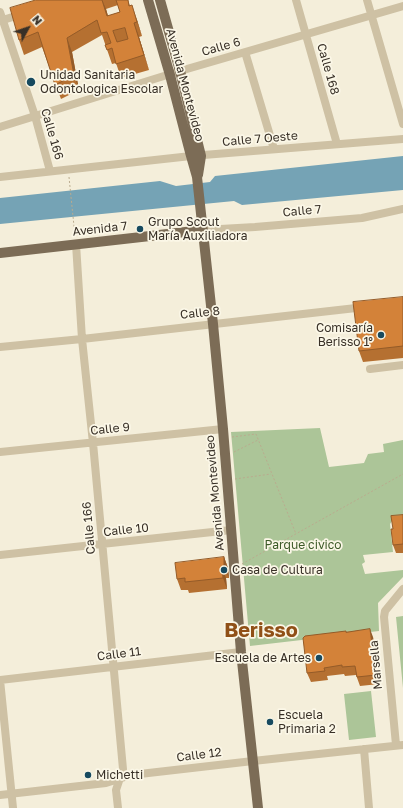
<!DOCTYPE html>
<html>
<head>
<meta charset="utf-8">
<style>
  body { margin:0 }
  #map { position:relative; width:403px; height:808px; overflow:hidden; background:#f4eeda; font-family:"Golos Text",sans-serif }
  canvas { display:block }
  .north { position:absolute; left:8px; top:8px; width:40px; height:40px; -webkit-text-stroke:3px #fbf7e7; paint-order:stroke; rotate:50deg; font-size:11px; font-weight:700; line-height:16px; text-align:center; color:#383027 }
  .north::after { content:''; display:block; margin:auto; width:14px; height:18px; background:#383027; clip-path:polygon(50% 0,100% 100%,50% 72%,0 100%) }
</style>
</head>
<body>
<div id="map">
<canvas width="403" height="808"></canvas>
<div class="north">N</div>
</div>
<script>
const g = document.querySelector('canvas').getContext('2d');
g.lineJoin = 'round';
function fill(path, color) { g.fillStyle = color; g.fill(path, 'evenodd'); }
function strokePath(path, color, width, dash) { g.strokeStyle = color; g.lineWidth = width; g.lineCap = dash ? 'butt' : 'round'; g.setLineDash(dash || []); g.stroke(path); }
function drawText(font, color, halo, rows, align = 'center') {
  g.font = font + ' "Golos Text",sans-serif'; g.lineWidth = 3.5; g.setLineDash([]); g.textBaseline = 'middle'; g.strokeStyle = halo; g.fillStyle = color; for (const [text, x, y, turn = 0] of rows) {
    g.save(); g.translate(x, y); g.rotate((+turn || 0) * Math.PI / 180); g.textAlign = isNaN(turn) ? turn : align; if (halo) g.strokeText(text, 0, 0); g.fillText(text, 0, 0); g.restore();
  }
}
fill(new Path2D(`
  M320,428L329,467L364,463L368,454L384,452L383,444L403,440V520L392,521L390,524L393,552L363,555L365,562L362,564L365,574L403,570V577L378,603L379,631L250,646L231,432Z
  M403,616V688L396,617Z
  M371,691L376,737L349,740L344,694Z`), '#acc598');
fill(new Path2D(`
  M403,156V190L242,205L234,201L0,224V198L160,181L176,186L210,182L215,176Z`), '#75a3b5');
strokePath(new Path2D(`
  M69,177L75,236
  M232,437L256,434L296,534
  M234,452L258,440
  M235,479L271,474
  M242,564L403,474`), '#baab8e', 1, [2, 2]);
strokePath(new Path2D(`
  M296,0L337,144
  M367,0L403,124
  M0,12L35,116L50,171
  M0,21L22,14
  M245,52L274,149
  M0,127L180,71L403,6
  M0,177L191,156L403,139
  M203,230L255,227L362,218L403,209
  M76,244L82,339L93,443L123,769L116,790L118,808
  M0,347L82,339L365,307
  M370,369L403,365
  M0,452L223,429
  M0,555L231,530
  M396,745L384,617L385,611L403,589
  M364,749L369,808
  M0,795L106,783L131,775L253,761L403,745
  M13,808L0,680L241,652`), '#cec1a4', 8);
strokePath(new Path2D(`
  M148,0L170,75L191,156L197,177L213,324L223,429L241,652L258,808
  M160,0L180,71L201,156L198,175
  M0,253L203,230`), '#7c6c56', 10);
fill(new Path2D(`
  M36,0H128L130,6L137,20L142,36L139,37L149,70L121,78L116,63L112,64L102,35L72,52L79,90L61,99L42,47L24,55L19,40ZM118,5L120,12L108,16L106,9Z
  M403,297V358L363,362L359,351Z
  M403,515V553H396L393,545V529Z
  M224,557L228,568L229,578H226L227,589L189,593L188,590H181L177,579Z
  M346,632L373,637L379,684L360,686L356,675L345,676L344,674L327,676L328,680L311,682L307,673Z`), '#b57031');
fill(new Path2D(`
  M102,0L106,9L112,30L107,16Z
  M132,5L137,20L142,36L137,22Z
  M134,23L139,37L149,70L144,55Z
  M67,38L72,52L79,90L74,75Z
  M224,557L228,568L229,578L224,567Z
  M222,567L226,578L227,589L223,578Z
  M370,629L373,637L379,684L376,675Z`), '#945b28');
const building = new Path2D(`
  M36,0H102L107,16L120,12L116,0H128L129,6L132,5L137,22L134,23L144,55L116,64L112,48L107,50L105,45L111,43L107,32L101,33L97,20L67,38L74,75L55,85L38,32L19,40L10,8ZM125,28L128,39L117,42L113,31Z
  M403,297V346L359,351L353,302Z
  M403,515V544L393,545L391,529H393L391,516Z
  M224,557V567H222L223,578L185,582V578L177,579L175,563Z
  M370,629L376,675L357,677L355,666L342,667V665L324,668L325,671L307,673L303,638L305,636L346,631V632Z`);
fill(building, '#d38239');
strokePath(building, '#945b28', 1);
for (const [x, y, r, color] of [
  [31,82,5,"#174a5f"],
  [140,229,4,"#174a5f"],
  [381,335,4,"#174a5f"],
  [224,570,4,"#174a5f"],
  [319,658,4,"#174a5f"],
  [270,722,4,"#174a5f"],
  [88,775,4,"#174a5f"]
]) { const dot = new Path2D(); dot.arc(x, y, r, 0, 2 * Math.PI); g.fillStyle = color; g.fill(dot); strokePath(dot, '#fbf7e7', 1.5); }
drawText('12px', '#383027', '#fbf7e7', [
  ["Calle 6",221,47,-16],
  ["Calle 168",328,69,74],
  ["Avenida Montevideo",185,85,75],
  ["Calle 166",52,134,74],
  ["Calle 7 Oeste",260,139,-5],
  ["Calle 7",302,211,-5],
  ["Avenida 7",100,229,-6],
  ["Calle 8",200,313,-6],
  ["Calle 9",110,429,-6],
  ["Avenida Montevideo",215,493,-95],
  ["Calle 166",89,528,-95],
  ["Calle 10",126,530,-6],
  ["Calle 11",119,654,-7],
  ["Marsella",376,665,-95],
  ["Calle 12",199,755,-7]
]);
drawText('12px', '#383027', '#fbf7e7', [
  ["Unidad Sanitaria",40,75],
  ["Odontologica Escolar",40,89],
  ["Grupo Scout",148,222],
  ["María Auxiliadora",148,236],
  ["Comisaría",373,328,"right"],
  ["Berisso 1°",373,342,"right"],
  ["Casa de Cultura",232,570],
  ["Escuela de Artes",311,658,"right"],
  ["Escuela",278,715],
  ["Primaria 2",278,729],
  ["Michetti",96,775]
], 'left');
drawText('12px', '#3c5a27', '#fbf7e7', [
  ["Parque civico",303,545]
]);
drawText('bold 20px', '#905017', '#fbf7e7', [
  ["Berisso",261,631]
]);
</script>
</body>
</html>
